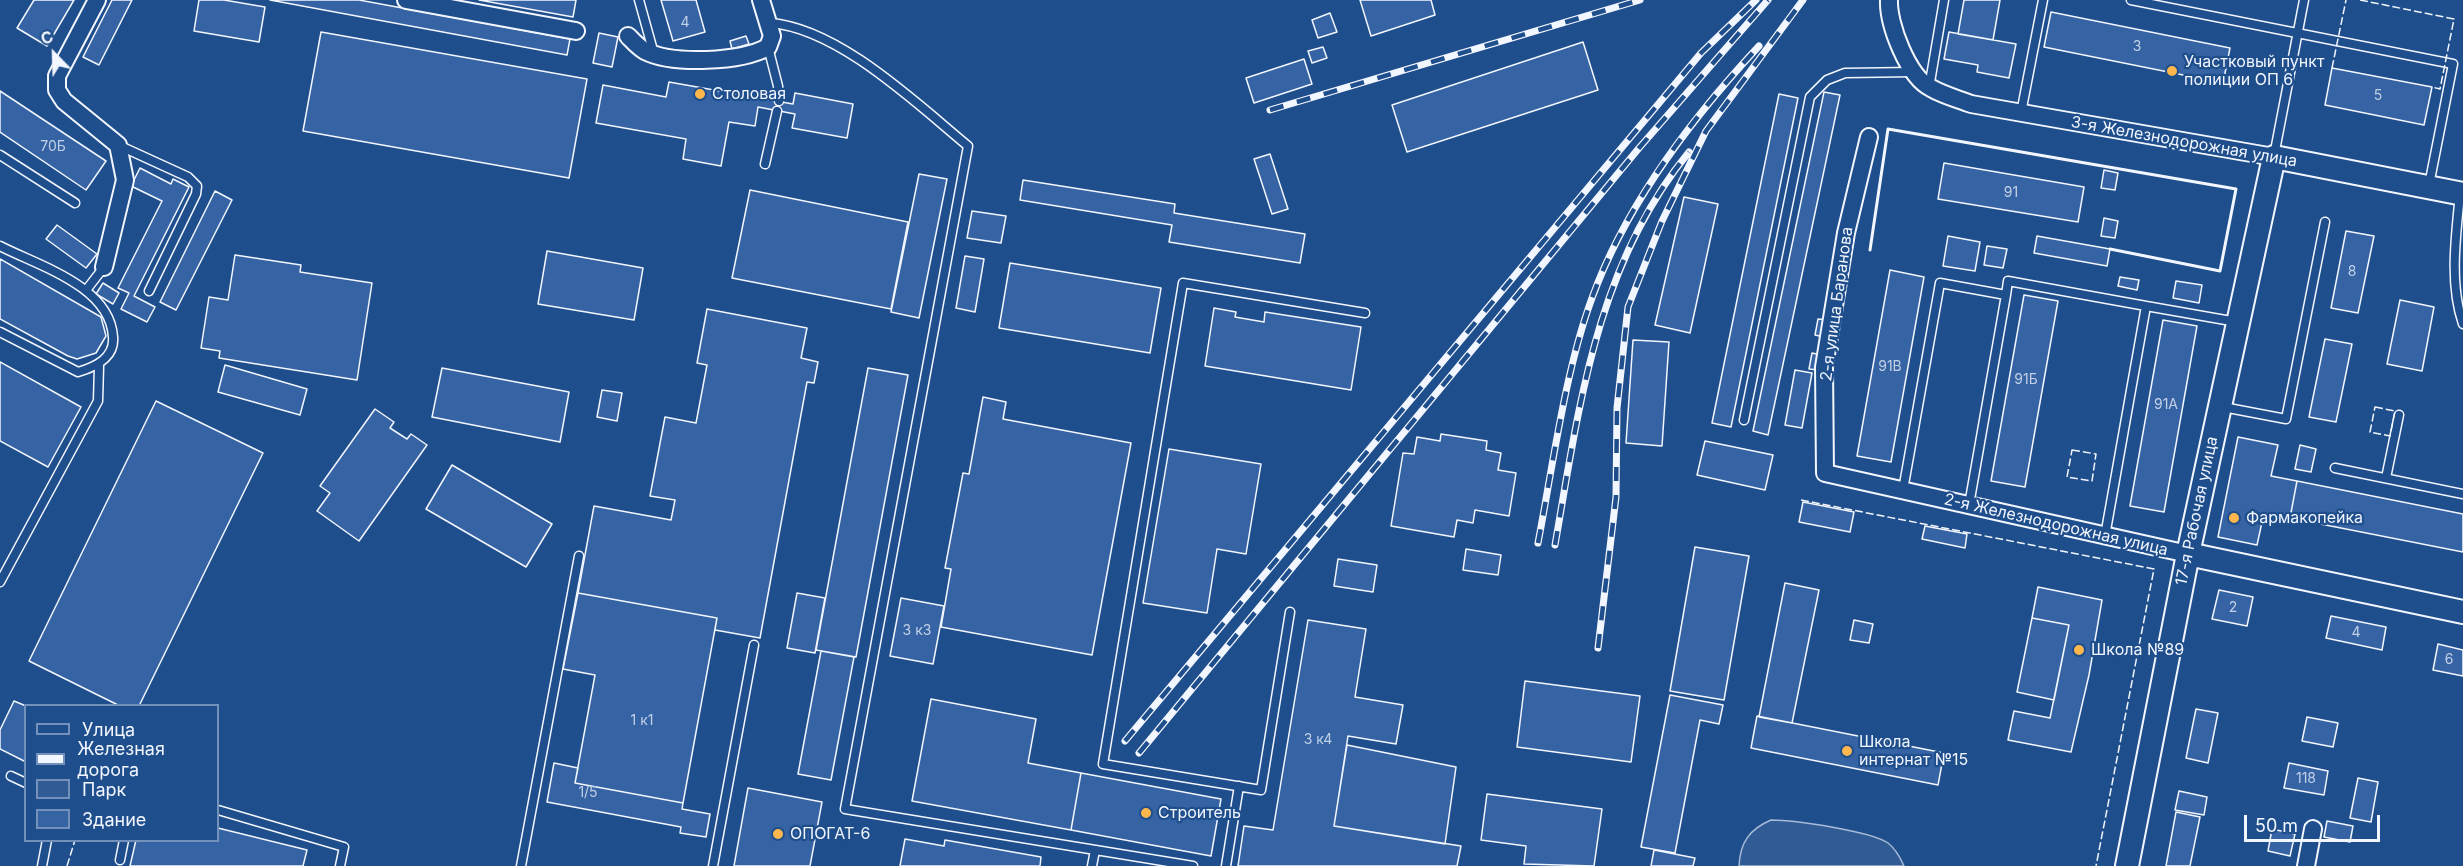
<!DOCTYPE html>
<html>
<head>
<meta charset="utf-8">
<style>
  body { margin:0 }
  #map { position:relative; width:2463px; height:866px; overflow:hidden; background:#1f4e8c; font-family:Inter,sans-serif }
  canvas { display:block }
  .legend { position:absolute; left:24px; top:704px; width:195px; height:138px; box-sizing:border-box; background:#1f4e8c; border:2px solid #7391ba; margin:0; padding:8px 10px; list-style:none; font-size:18px; color:#f2f6ff }
  .legend li { display:flex; align-items:center; gap:12px; height:30px }
  .legend b { width:30px; border:2px solid #7391ba }
  .north { position:absolute; left:24px; top:24px; width:60px; height:60px; -webkit-text-stroke:4px #1f4e8c; paint-order:stroke; rotate:337deg; font-size:16px; font-weight:700; line-height:24px; text-align:center; color:#f2f6ff }
  .north::after { content:''; display:block; margin:auto; width:21px; height:27px; background:#f2f6ff; clip-path:polygon(50% 0,100% 100%,50% 72%,0 100%) }
  .scale { position:absolute; left:2244px; top:815px; width:136px; height:27px; box-sizing:border-box; border:3px solid #f2f6ff; border-top:0; padding-left:8px; font-size:18px; line-height:21px; white-space:nowrap; color:#f2f6ff; -webkit-text-stroke:4px #1f4e8c; paint-order:stroke }
</style>
</head>
<body>
<div id="map">
<canvas width="2463" height="866"></canvas>
<ul class="legend">
<li><b style="height:8px;background:#1f4e8c"></b>Улица</li>
<li><b style="height:8px;background:#f2f6ff"></b>Железная дорога</li>
<li><b style="height:16px;background:#305b95"></b>Парк</li>
<li><b style="height:16px;background:#3563a3"></b>Здание</li>
</ul>
<div class="north">С</div>
<div class="scale">50 m</div>
</div>
<script>
const g = document.querySelector('canvas').getContext('2d');
g.lineJoin = 'round';
function fill(path, color) { g.fillStyle = color; g.fill(path, 'evenodd'); }
function strokePath(path, color, width, dash) { g.strokeStyle = color; g.lineWidth = width; g.lineCap = dash ? 'butt' : 'round'; g.setLineDash(dash || []); g.stroke(path); }
function drawText(font, color, halo, rows, align = 'center') {
  g.font = font + ' Inter,sans-serif'; g.lineWidth = 4.5; g.setLineDash([]); g.textBaseline = 'middle'; g.strokeStyle = halo; g.fillStyle = color; for (const [text, x, y, turn = 0] of rows) {
    g.save(); g.translate(x, y); g.rotate((+turn || 0) * Math.PI / 180); g.textAlign = isNaN(turn) ? turn : align; if (halo) g.strokeText(text, 0, 0); g.fillText(text, 0, 0); g.restore();
  }
}
const green = new Path2D(`
  M1771,820C1794,820 1870,831 1888,843C1896,849 1900,857 1904,866H1739C1740,842 1750,829 1771,820Z`);
fill(green, '#305b95');
strokePath(green, '#a8bbd7', 1.5);
const building = new Path2D(`
  M34,0H74L47,46L17,28Z
  M112,0H132L99,65L83,57Z
  M199,0H224L265,7L259,42L194,31Z
  M270,0H359L570,39L567,55Z
  M479,0H576L573,17Z
  M661,0H696L705,32L673,41Z
  M1360,0H1431L1435,15L1371,36Z
  M1964,0H2000L1993,40L1958,34Z
  M2051,12L2230,48L2223,83L2044,47Z
  M1330,13L1337,32L1318,38L1312,20Z
  M321,32L587,79L569,178L303,131Z
  M1949,32L2016,44L2009,78L1977,72L1978,65L1944,59Z
  M599,33L618,37L612,67L593,63Z
  M746,36L749,44L732,49L730,41Z
  M1583,42L1598,90L1407,152L1392,105Z
  M1323,47L1327,58L1312,63L1308,51Z
  M1304,59L1312,84L1254,103L1246,78Z
  M2332,68L2432,87L2424,125L2325,105Z
  M669,82L793,104L795,93L853,104L847,138L792,128L795,114L758,107L755,126L729,122L721,166L683,159L686,139L596,123L603,85L666,97Z
  M0,91L106,161L86,190L0,132Z
  M1824,92L1840,95L1768,435L1753,431Z
  M1779,94L1798,98L1731,427L1712,423Z
  M1270,154L1288,209L1272,214L1254,159Z
  M1944,163L2084,187L2078,222L1938,199Z
  M140,168L171,184L173,179L189,187L134,296L155,307L147,322L121,309L129,293L118,288L162,201L131,186Z
  M2104,170L2118,173L2115,190L2101,188Z
  M919,174L947,179L919,318L891,312Z
  M1023,180L1175,204L1174,213L1305,234L1300,263L1169,242L1172,225L1020,200Z
  M750,190L908,222L891,309L732,278Z
  M215,191L232,200L176,310L160,302Z
  M1684,197L1718,204L1690,333L1655,325Z
  M972,211L1006,216L1001,243L967,238Z
  M2104,218L2118,221L2115,238L2101,236Z
  M57,225L97,254L86,268L46,239Z
  M2346,231L2374,236L2358,313L2331,308Z
  M1948,236L1980,242L1975,271L1943,266Z
  M2037,236L2110,249L2107,266L2034,253Z
  M1987,246L2007,249L2003,268L1984,265Z
  M547,251L643,268L634,320L538,304Z
  M235,255L301,265L300,272L372,283L357,380L219,358L220,351L201,348L209,297L228,300Z
  M965,256L984,259L975,312L956,308Z
  M0,259L101,317L106,336L96,353L77,359L68,356L0,319Z
  M1010,263L1161,288L1150,353L999,328Z
  M1890,270L1924,277L1891,462L1857,456Z
  M2120,277L2139,280L2137,290L2118,286Z
  M2176,281L2202,285L2199,303L2173,298Z
  M103,283L119,293L113,304L96,294Z
  M2024,295L2058,301L2025,487L1991,481Z
  M2400,300L2434,307L2422,371L2387,364Z
  M1214,308L1236,312L1235,317L1264,322L1265,312L1361,327L1351,390L1205,366Z
  M707,309L807,328L801,358L818,362L814,383L807,382L760,638L715,630L717,618L578,593L594,506L671,520L675,500L650,496L665,417L696,423L707,365L697,363Z
  M1818,319L1827,320L1824,337L1815,335Z
  M2163,320L2197,326L2164,512L2130,506Z
  M2325,339L2352,344L2336,422L2309,417Z
  M1633,340L1669,342L1662,446L1626,443Z
  M1812,353L1821,355L1818,370L1809,369Z
  M0,362L81,407L48,467L0,441Z
  M225,365L307,389L300,415L218,392Z
  M442,368L569,392L560,442L432,417Z
  M868,368L908,375L856,657L816,650Z
  M1795,370L1812,373L1802,428L1785,425Z
  M602,390L622,393L617,421L597,417Z
  M983,397L1006,402L1003,419L1131,443L1092,655L941,627L951,569L945,568L963,473L969,474Z
  M156,401L263,453L139,706H120L29,661Z
  M375,409L394,422L390,428L407,439L411,434L427,445L359,541L317,511L330,493L320,486Z
  M1441,434L1487,441L1486,450L1501,453L1498,470L1516,473L1509,516L1475,510L1473,523L1457,520L1454,537L1391,526L1403,453L1414,454L1417,437L1440,441Z
  M2238,437L2278,445L2271,476L2297,481L2290,518L2264,513L2257,545L2218,537Z
  M1705,441L1773,455L1765,490L1697,475Z
  M2300,445L2316,449L2311,472L2295,469Z
  M1169,449L1261,464L1246,554L1217,549L1207,613L1143,603Z
  M452,465L552,524L526,567L426,509Z
  M2297,481L2463,514V552L2290,518Z
  M1803,502L1854,512L1850,532L1799,522Z
  M1925,526L1967,534L1965,548L1922,539Z
  M1695,547L1749,556L1724,700L1670,691Z
  M1466,549L1501,555L1498,575L1463,570Z
  M1338,559L1377,565L1373,592L1334,586Z
  M1785,583L1819,590L1792,723L1759,717Z
  M2038,587L2102,600L2089,675L2071,752L2008,740L2014,711L2050,718L2069,625L2032,618Z
  M2219,590L2253,597L2247,626L2212,619Z
  M578,593L717,618L683,803L575,783L595,675L563,669Z
  M797,593L825,598L815,653L787,648Z
  M901,598L944,606L933,664L890,656Z
  M2331,616L2386,627L2382,650L2326,638Z
  M2032,618L2069,625L2054,700L2017,692Z
  M1308,620L1366,629L1355,697L1403,705L1396,744L1348,736L1334,826L1461,846L1457,866H1238L1244,826L1273,830Z
  M1854,620L1873,624L1869,643L1850,640Z
  M2438,644L2463,650V676L2433,670Z
  M821,651L854,657L831,780L798,774Z
  M1525,681L1640,696L1631,762L1517,747Z
  M1670,695L1723,705L1719,724L1700,720L1675,853L1641,847Z
  M931,699L1036,719L1028,763L1081,773L1071,830L912,801Z
  M14,701L26,706V762L0,749V730Z
  M2196,709L2218,713L2208,763L2186,758Z
  M1757,716L1944,753L1938,785L1751,748Z
  M2307,717L2338,723L2333,747L2302,741Z
  M1347,745L1456,767L1445,844L1334,826Z
  M554,763L578,768L575,783L683,803L682,809L710,814L706,837L680,833L681,827L547,802Z
  M2289,763L2328,771L2324,795L2284,788Z
  M1081,773L1221,799L1211,856L1071,830Z
  M2358,778L2378,782L2371,822L2350,818Z
  M748,788L822,802L810,866H734Z
  M2179,791L2207,797L2204,815L2175,810Z
  M1487,794L1602,809L1594,866L1524,864L1526,846L1481,840Z
  M2176,812L2200,817L2190,866H2166Z
  M2327,821L2353,826L2350,842L2324,837Z
  M218,828L307,850L303,866H130L136,840H218Z
  M2272,829L2295,834L2290,856L2268,851Z
  M905,839L944,846L945,840L1041,857L1040,866H900Z
  M1654,850L1695,858L1693,866H1651Z`);
fill(building, '#3563a3');
strokePath(building, '#f2f6ff', 1.5);
const lane = new Path2D(`
  M639,0L654,54
  M2131,0L2453,64L2429,185
  M769,23C837,27 916,103 968,146L845,809L1193,866
  M768,47L778,86L779,101
  M1929,88L1944,0
  M2021,113L2043,0
  M118,145L188,177L197,186L196,194L149,291
  M0,155L75,203
  M2274,156L2304,0
  M765,164L777,111
  M2460,194C2456,235 2449,284 2463,324
  M0,246C39,266 110,286 113,337C115,358 95,367 78,372L0,332
  M87,289L104,267
  M2006,295L2008,281L2146,306
  M2223,407L2286,419L2325,222
  M1744,420L1810,97L1827,80L1845,73L1914,72
  M2335,468L2463,494
  M2386,478L2399,415
  M1903,490L1940,283L2006,295L1969,505
  M2105,536L2146,306L2237,322
  M0,582L98,401L99,366
  M1290,612L1261,790L1103,764L1183,283L1365,313
  M11,776L26,783
  M218,810L344,847L340,866
  M120,860L124,840
  M42,866L47,840
  M521,866L579,556
  M713,866L754,645
  M1092,866L1095,850
  M1226,866L1239,786`);
const street = new Path2D(`
  M97,0L57,76V90L64,101L118,145L125,180L104,267
  M406,0L576,31
  M1889,0C1888,24 1908,77 1931,88C1943,95 1958,99 1971,104L2274,157
  M628,36C633,41 638,47 645,51C673,65 741,62 768,47L772,36L761,0
  M1869,137L1846,233L1824,367L1825,473L2188,554
  M2306,866L2313,829`);
const secondary = new Path2D(`
  M2188,554L2463,612
  M2127,866L2188,554L2274,157L2463,194`);
strokePath(lane, '#f2f6ff', 11);
strokePath(street, '#f2f6ff', 20);
strokePath(secondary, '#f2f6ff', 26);
strokePath(lane, '#1f4e8c', 8);
strokePath(street, '#1f4e8c', 16);
strokePath(secondary, '#1f4e8c', 22);
const rail = new Path2D(`
  M1270,110L1640,0
  M1538,543C1553,465 1565,371 1592,298C1626,204 1691,119 1759,46
  M1555,545C1579,407 1596,265 1689,152
  M1598,648L1616,497L1617,408L1628,307L1662,221L1706,131L1803,0
  M1125,741L1701,53L1756,0
  M1139,753L1639,148L1768,0`);
strokePath(rail, '#f2f6ff', 7);
strokePath(rail, '#1f4e8c', 4.5, [14]);
strokePath(new Path2D(`
  M2360,0L2454,19L2440,89L2432,87
  M2332,68L2346,0
  M2375,407L2395,411L2390,436L2370,432Z
  M2072,450L2096,454L2092,481L2067,477Z
  M1801,500L2154,569L2096,866
  M67,866L75,840`), '#f2f6ff', 1.5, [8, 3]);
strokePath(new Path2D(`
  M1870,250L1888,129L2236,189L2220,271L2110,249`), '#f2f6ff', 3);
for (const [x, y, r, color] of [
  [2172,71,6,"#ffb74d"],
  [700,94,6,"#ffb74d"],
  [2234,518,6,"#ffb74d"],
  [2079,650,6,"#ffb74d"],
  [1847,751,6,"#ffb74d"],
  [1146,813,6,"#ffb74d"],
  [778,834,6,"#ffb74d"]
]) { const dot = new Path2D(); dot.arc(x, y, r, 0, 2 * Math.PI); g.fillStyle = color; g.fill(dot); strokePath(dot, '#1f4e8c', 2); }
drawText('14px', '#c3d1e8', null, [
  ["4",685,23],
  ["3",2137,47],
  ["5",2378,96],
  ["70Б",53,147],
  ["91",2011,193],
  ["8",2352,272],
  ["91В",1890,367],
  ["91Б",2026,380],
  ["91А",2166,405],
  ["2",2233,608],
  ["3 к3",917,631],
  ["4",2356,633],
  ["6",2449,660],
  ["1 к1",642,721],
  ["3 к4",1318,740],
  ["118",2306,779],
  ["1/5",588,793]
]);
drawText('16px', '#f2f6ff', '#1f4e8c', [
  ["Участковый пункт",2184,62],
  ["полиции ОП 6",2184,80],
  ["Столовая",712,94],
  ["Фармакопейка",2246,518],
  ["Школа №89",2091,650],
  ["Школа",1859,742],
  ["интернат №15",1859,760],
  ["Строитель",1158,813],
  ["ОПОГАТ-6",790,834]
], 'left');
drawText('16px', '#f2f6ff', '#1f4e8c', [
  ["3-я Железнодорожная улица",2184,142,10],
  ["2-я улица Баранова",1837,304,-82],
  ["17-я Рабочая улица",2197,511,-78],
  ["2-я Железнодорожная улица",2056,525,13]
]);
</script>
</body>
</html>
